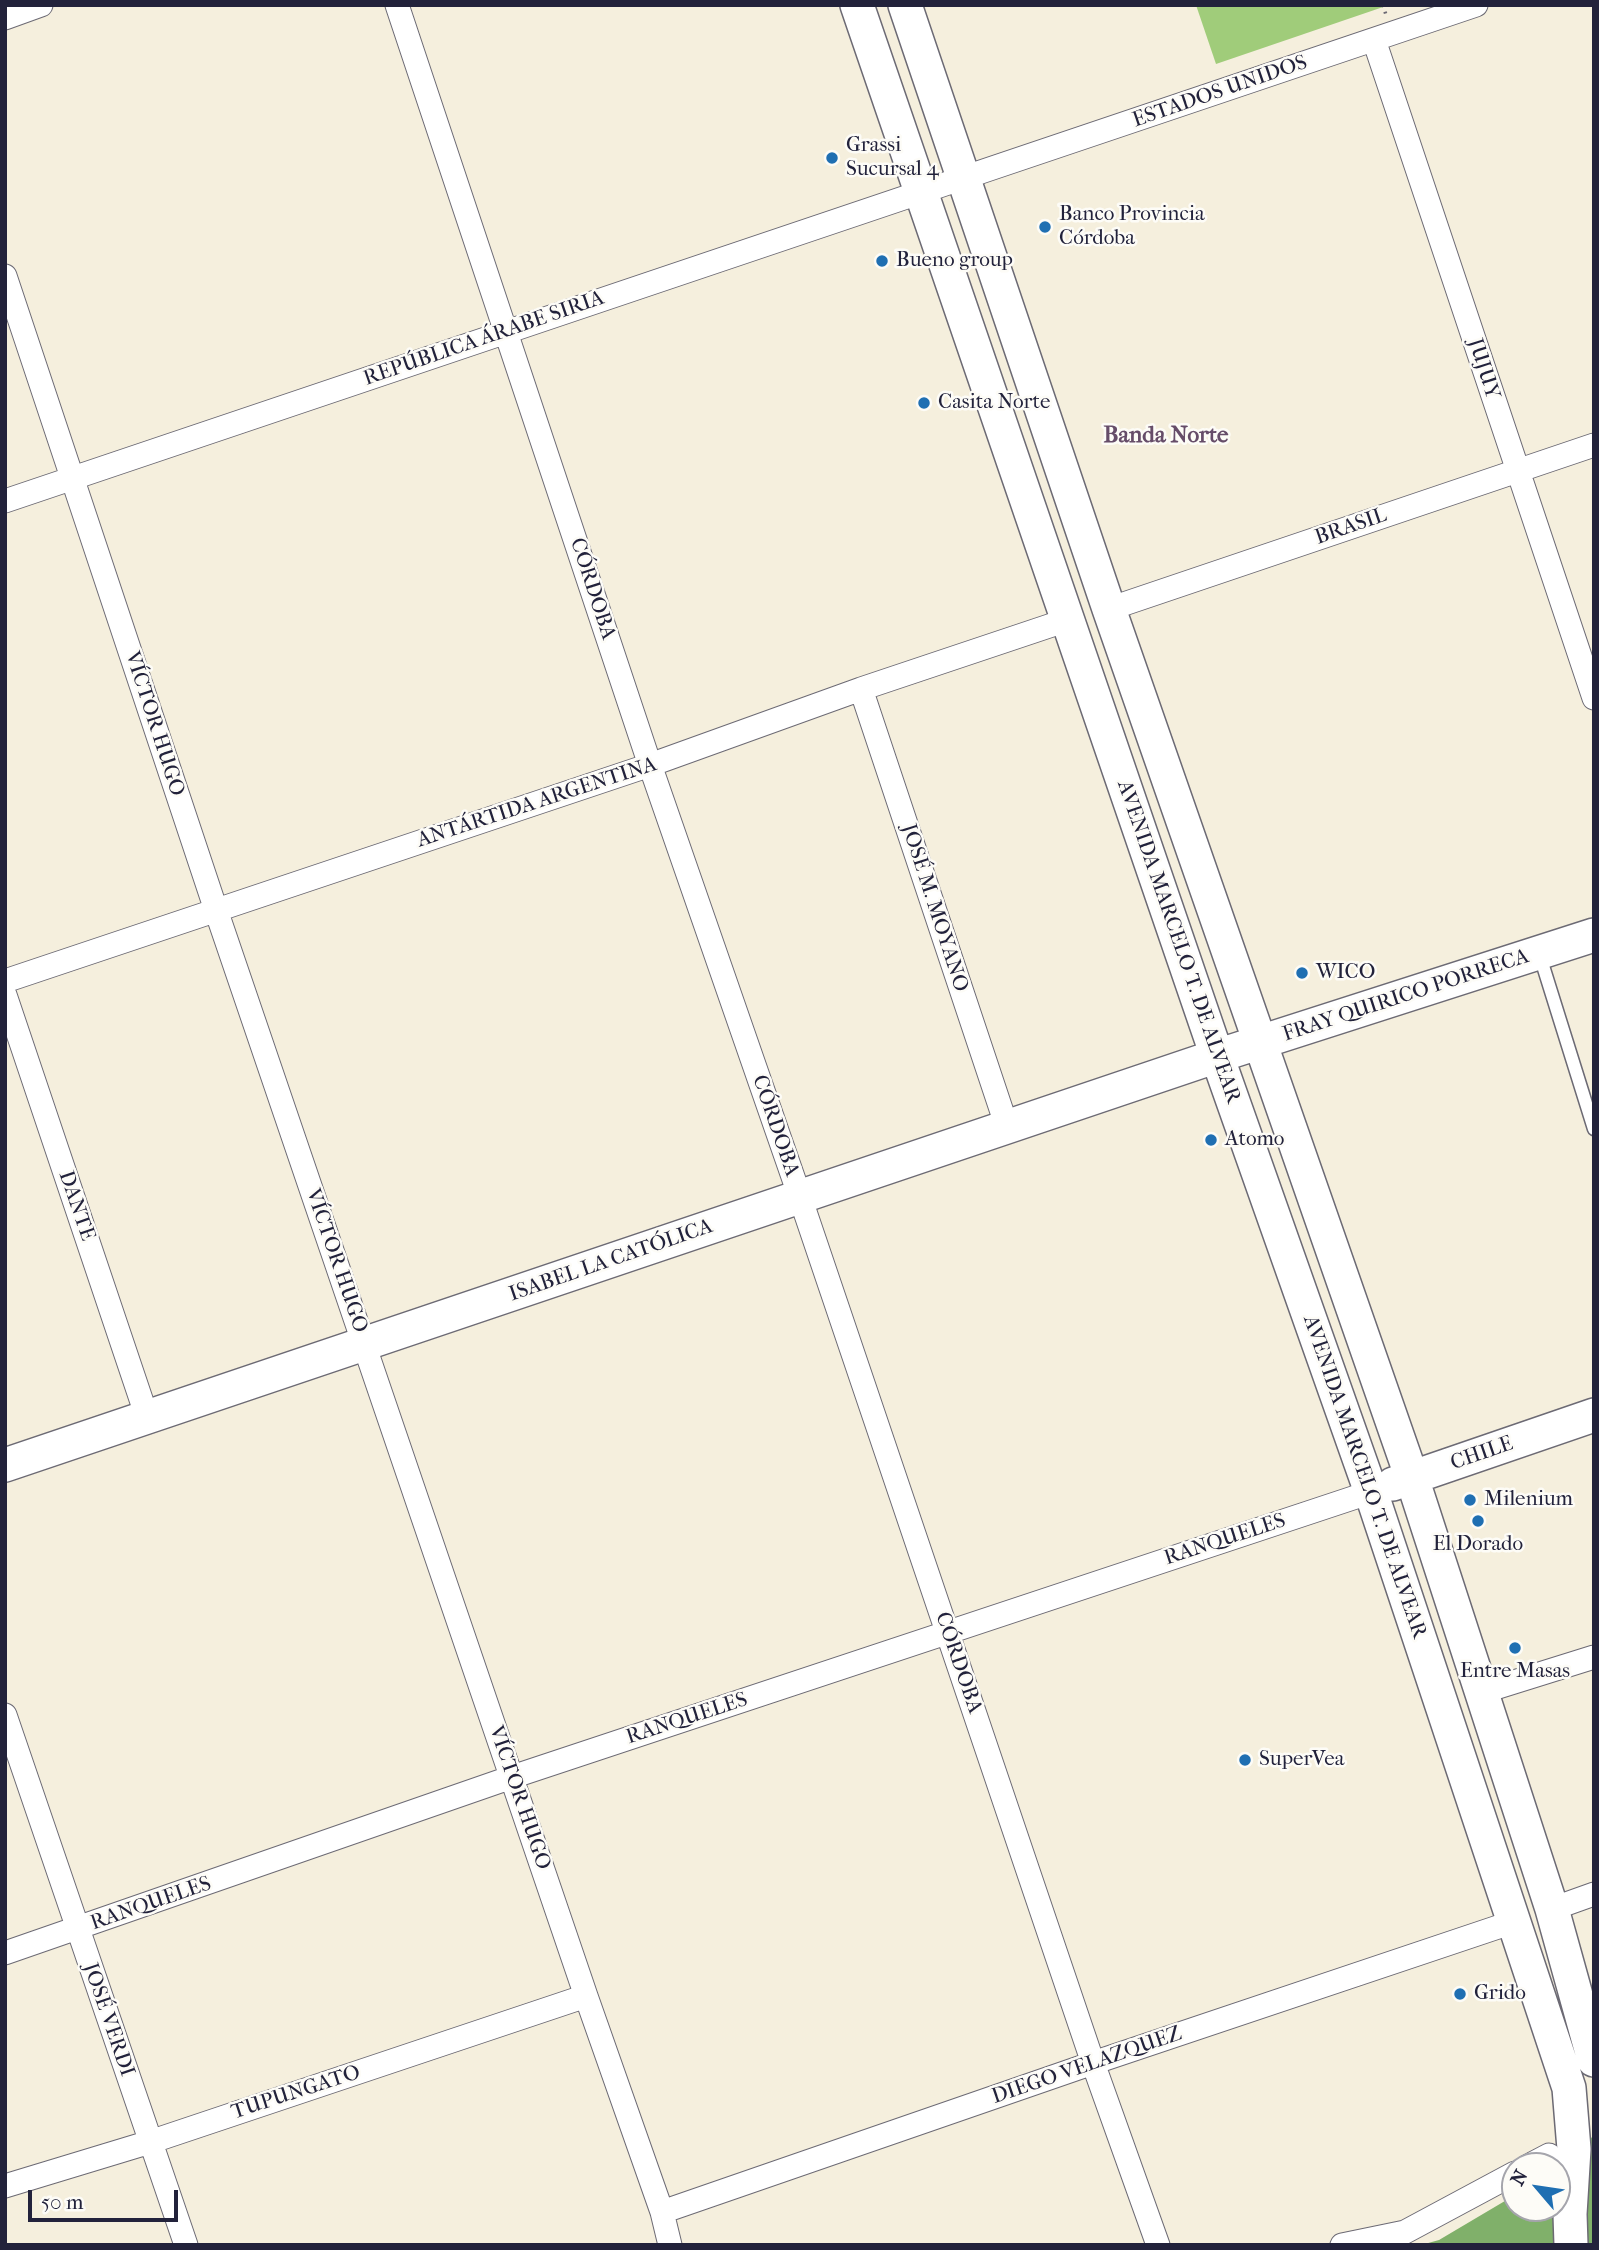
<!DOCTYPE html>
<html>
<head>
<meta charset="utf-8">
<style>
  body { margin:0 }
  #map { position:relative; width:1599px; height:2250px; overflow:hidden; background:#f5efdd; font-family:"IM FELL French Canon",serif }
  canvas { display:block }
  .frame { position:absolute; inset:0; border:7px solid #22223b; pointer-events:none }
  .north { position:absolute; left:1501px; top:2152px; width:70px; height:70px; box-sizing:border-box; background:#fdfcf7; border:2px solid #a5a5ac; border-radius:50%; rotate:299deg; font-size:19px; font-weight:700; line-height:28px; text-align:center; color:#22223b }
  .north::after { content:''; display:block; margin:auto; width:24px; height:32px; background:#1f6fb2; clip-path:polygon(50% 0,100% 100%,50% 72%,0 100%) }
  .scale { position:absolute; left:28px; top:2190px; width:150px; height:32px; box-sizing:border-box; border:4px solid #22223b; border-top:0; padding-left:9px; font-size:21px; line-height:24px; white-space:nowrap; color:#22223b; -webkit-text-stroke:5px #fdfcf7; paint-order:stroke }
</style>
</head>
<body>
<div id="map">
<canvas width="1599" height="2250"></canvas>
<div class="frame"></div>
<div class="north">N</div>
<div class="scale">50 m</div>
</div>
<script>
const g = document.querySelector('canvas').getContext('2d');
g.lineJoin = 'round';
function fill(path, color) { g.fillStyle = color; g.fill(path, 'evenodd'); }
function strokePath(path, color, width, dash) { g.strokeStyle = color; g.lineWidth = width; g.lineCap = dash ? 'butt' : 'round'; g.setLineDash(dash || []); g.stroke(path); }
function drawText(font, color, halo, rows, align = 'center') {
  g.font = font + ' "IM FELL French Canon",serif'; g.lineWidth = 5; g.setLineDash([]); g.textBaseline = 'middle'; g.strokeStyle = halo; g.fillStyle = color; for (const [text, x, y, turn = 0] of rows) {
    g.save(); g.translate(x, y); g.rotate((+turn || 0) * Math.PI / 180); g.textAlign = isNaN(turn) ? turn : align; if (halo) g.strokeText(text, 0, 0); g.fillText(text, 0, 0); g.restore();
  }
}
fill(new Path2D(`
  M1196,5H1389L1216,64Z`), '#a0cc7a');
fill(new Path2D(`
  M1594,2136V2245H1421L1439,2240L1515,2195V2208H1557L1556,2166L1574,2149Z`), '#80b06a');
const lane = new Path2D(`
  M1539,953L1594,1129`);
const street = new Path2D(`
  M397,5L650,765L800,1197L1093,2063L1158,2245
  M5,18L41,5
  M1374,40L1594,698
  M5,276L216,910L586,1996L662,2212L670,2245
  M5,501L1476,5
  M1109,609L1594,445
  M861,689L1007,1127
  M5,981L650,765L861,689L1067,620
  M5,995L147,1417
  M1482,1692L1594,1657
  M5,1715L186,2245
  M1552,1909L1594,1894
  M5,1953L512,1777L1371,1492
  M1528,2166L1549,2155
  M5,2186L150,2142L586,1996
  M662,2212L1093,2063L1513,1922
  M1342,2245L1405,2232L1515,2173`);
const secondary = new Path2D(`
  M857,5L1217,1056L1371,1492L1569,2088L1574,2149L1570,2214L1571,2245
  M905,5L1109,609L1412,1478L1552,1909L1594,2060
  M5,1465L1217,1056L1594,935
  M1393,1484L1594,1415`);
strokePath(lane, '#6c6a74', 15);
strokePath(street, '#6c6a74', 25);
strokePath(secondary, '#6c6a74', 36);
strokePath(new Path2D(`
  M1383,5L1386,15`), '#6c6a74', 3.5, [2, 5]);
strokePath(lane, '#fff', 12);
strokePath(street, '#fff', 23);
strokePath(secondary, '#fff', 33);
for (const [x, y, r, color] of [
  [832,158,7,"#1f6fb2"],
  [1045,227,7,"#1f6fb2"],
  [882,261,7,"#1f6fb2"],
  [924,403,7,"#1f6fb2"],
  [1302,973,7,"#1f6fb2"],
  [1211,1140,7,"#1f6fb2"],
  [1470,1500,7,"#1f6fb2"],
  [1478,1521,7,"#1f6fb2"],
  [1515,1648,7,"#1f6fb2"],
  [1245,1760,7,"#1f6fb2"],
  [1460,1994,7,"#1f6fb2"]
]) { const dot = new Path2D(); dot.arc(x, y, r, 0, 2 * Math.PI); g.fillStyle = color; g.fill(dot); strokePath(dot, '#fdfcf7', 2.5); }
drawText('21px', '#22223b', '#fdfcf7', [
  ["ESTADOS UNIDOS",1220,92,-19],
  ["REPÚBLICA ÁRABE SIRIA",484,339,-19],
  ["JUJUY",1483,369,72],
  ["BRASIL",1351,527,-19],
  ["CÓRDOBA",592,589,72],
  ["VÍCTOR HUGO",154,724,72],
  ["ANTÁRTIDA ARGENTINA",537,803,-18],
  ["JOSÉ M. MOYANO",934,908,72],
  ["AVENIDA MARCELO T. DE ALVEAR",1178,942,71],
  ["FRAY QUIRICO PORRECA",1406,996,-18],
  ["CÓRDOBA",775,1126,71],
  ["DANTE",76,1206,71],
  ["VÍCTOR HUGO",336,1261,71],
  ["ISABEL LA CATÓLICA",611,1261,-19],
  ["CHILE",1482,1454,-19],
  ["AVENIDA MARCELO T. DE ALVEAR",1364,1477,71],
  ["RANQUELES",1225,1540,-18],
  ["CÓRDOBA",958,1663,71],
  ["RANQUELES",687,1719,-18],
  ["VÍCTOR HUGO",519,1798,71],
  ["RANQUELES",151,1904,-19],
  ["JOSÉ VERDI",108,2020,71],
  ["DIEGO VELAZQUEZ",1087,2066,-19],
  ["TUPUNGATO",296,2093,-18]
]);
drawText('21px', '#22223b', '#fdfcf7', [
  ["Grassi",846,146],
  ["Sucursal 4",846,170],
  ["Banco Provincia",1059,215],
  ["Córdoba",1059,239],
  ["Bueno group",896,261],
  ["Casita Norte",938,403],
  ["WICO",1316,973],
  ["Atomo",1225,1140],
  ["Milenium",1484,1500],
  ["El Dorado",1478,1545,"center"],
  ["Entre Masas",1515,1672,"center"],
  ["SuperVea",1259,1760],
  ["Grido",1474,1994]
], 'left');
drawText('bold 23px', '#664d69', '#fdfcf7', [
  ["Banda Norte",1166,436]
]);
</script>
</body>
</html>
